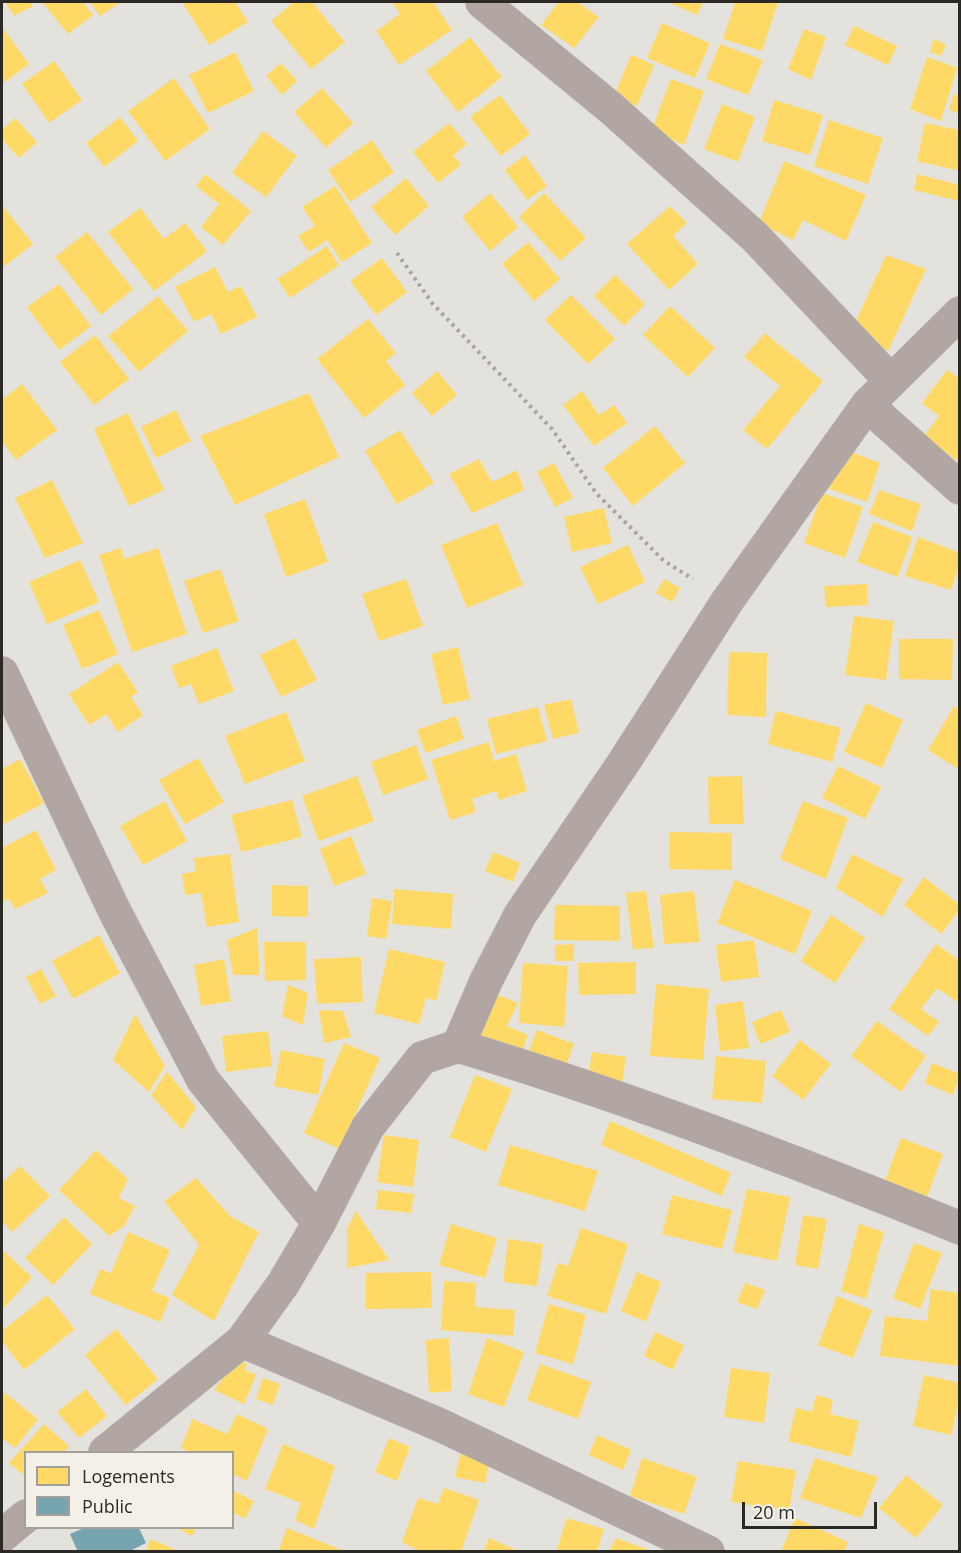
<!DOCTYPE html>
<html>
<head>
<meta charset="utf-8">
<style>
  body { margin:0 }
  #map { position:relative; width:961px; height:1553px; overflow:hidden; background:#e3e2dd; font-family:"Open Sans",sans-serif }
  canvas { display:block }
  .frame { position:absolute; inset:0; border:3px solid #2a2925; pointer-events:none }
  .legend { position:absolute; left:24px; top:1451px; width:210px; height:78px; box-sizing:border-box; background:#f3f0e7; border:2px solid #a3a099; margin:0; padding:8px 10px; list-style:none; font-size:18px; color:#2a2925 }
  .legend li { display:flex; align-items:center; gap:12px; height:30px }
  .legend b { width:30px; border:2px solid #a3a099 }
  .scale { position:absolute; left:742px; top:1502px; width:135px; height:27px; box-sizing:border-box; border:3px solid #2a2925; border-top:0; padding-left:8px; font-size:18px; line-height:21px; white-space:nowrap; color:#2a2925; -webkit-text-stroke:4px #f3f0e7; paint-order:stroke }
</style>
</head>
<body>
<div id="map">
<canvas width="961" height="1553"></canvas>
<div class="frame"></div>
<ul class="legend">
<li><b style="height:16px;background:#ffd966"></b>Logements</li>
<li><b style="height:16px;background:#76a5af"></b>Public</li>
</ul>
<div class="scale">20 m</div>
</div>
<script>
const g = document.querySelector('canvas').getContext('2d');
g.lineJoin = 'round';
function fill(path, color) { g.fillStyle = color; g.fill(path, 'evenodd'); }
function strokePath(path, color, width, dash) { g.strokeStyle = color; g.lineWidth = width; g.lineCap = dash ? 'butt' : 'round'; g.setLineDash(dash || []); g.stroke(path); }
fill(new Path2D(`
  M5,2H30L33,6L14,16Z
  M42,2H83L93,15L68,34Z
  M90,2H121L100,16Z
  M182,2H235L248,22L209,45Z
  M294,2H312L345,42L311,69L271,21Z
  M392,2H433L452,30L399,65L376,31L400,14Z
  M559,2H577L599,17L574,48L541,25Z
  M668,2H703L697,15Z
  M735,2H778L762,51L723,39Z
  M662,23L710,43L695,78L647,58Z
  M854,26L897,46L888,65L845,45Z
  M2,27L29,64L2,84Z
  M804,29L826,37L811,80L788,69Z
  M470,37L502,77L458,112L426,71Z
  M934,39L946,45L941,56L930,52Z
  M720,44L763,60L748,95L706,79Z
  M235,52L254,91L208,113L189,75Z
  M631,55L654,65L637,106L614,97Z
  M927,57L957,68L941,121L910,109Z
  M54,61L82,100L49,123L22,84Z
  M281,63L297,81L282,95L266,76Z
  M174,78L210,129L165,161L128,111Z
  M671,79L704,91L684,145L651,131Z
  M322,88L353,123L326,148L294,112Z
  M954,94L960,96V114L949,110Z
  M500,95L530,134L501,156L470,117Z
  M774,100L823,115L810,155L762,141Z
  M722,104L755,117L738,162L704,149Z
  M120,117L138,141L104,167L86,143Z
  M15,118L37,142L19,158L2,139V130Z
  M829,120L883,138L868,184L814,166Z
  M449,123L467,144L453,155L461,165L438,183L413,152Z
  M925,123L960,130V171L917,161Z
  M263,131L297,156L266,197L232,173Z
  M372,140L394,172L350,202L328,170Z
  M525,155L547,186L527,200L505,170Z
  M784,161L866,195L846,241L803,220L793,240L759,223Z
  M205,174L251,211L223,245L201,227L219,204L196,186Z
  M917,174L960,185L959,201L914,190Z
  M406,178L429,206L395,235L371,207Z
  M335,186L372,243L342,262L327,240L309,252L298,236L315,226L302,207Z
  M490,193L518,227L490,251L462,217Z
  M544,193L586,238L560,261L519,217Z
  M2,205L33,244L2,268Z
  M670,206L687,223L673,236L698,264L669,290L627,244Z
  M140,208L164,239L185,223L207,251L154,291L108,232Z
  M87,232L133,289L101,315L55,257Z
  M528,242L560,279L534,301L502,264Z
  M327,246L339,265L290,298L277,279Z
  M886,255L926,269L888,351L851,332Z
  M382,258L407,292L376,315L350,281Z
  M215,267L228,292L241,286L257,317L221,334L211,314L194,322L175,287Z
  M615,275L645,304L624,326L594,296Z
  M59,284L91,326L59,350L27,307Z
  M571,295L615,339L588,364L545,320Z
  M158,296L188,331L139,372L108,336Z
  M670,306L715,348L688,377L643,335Z
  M368,319L396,353L386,361L405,385L364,418L317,359Z
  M765,333L823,381L767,449L743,430L780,386L744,357Z
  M95,335L129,379L94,405L60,362Z
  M947,370L960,379V463L924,436L939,416L922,403Z
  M437,371L457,395L432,416L412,393Z
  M22,384L57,430L16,460L2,441V400Z
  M582,391L599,415L614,405L627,423L594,446L563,405Z
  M309,393L339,457L235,505L200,436Z
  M176,410L191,441L156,458L141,427Z
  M128,413L164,490L129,506L94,429Z
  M655,426L685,463L633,506L603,468Z
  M400,430L434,483L397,504L365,451Z
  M841,448L880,463L867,502L824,487Z
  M479,459L492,482L517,470L524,490L472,513L449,474Z
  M554,463L573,498L555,507L537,472Z
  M52,480L83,543L45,558L15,498Z
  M879,490L921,504L912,531L869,514Z
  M822,493L863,507L845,558L804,543Z
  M305,499L328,562L286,577L264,514Z
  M604,508L612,543L572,552L564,517Z
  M873,522L912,537L898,577L857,562Z
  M497,523L523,585L467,608L441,545Z
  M918,537L960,553V563L951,590L905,576Z
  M628,545L645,582L598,604L580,567Z
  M121,548L124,559L158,548L187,634L132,652L99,555Z
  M80,560L99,602L47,624L29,582Z
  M220,569L239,621L203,633L184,581Z
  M406,579L423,626L379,641L362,594Z
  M664,579L680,588L672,602L656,593Z
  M867,584L868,605L826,607L824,586Z
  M99,610L118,654L82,669L63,625Z
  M854,616L894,621L886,680L845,675Z
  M295,638L317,680L281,697L260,655Z
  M899,639H953L952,680L899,679Z
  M458,647L470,699L443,705L431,654Z
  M217,648L234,691L199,704L191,684L179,688L171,666Z
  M729,652L767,653L766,717L727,715Z
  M118,662L138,692L131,697L143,715L118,732L106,714L89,725L69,694Z
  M571,699L579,733L553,739L544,705Z
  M866,703L903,720L882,768L844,752Z
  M954,706L960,710V770L928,750Z
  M538,707L547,741L496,754L487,719Z
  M776,711L841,728L832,762L768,744Z
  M286,712L305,761L245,784L225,736Z
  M456,716L464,739L426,753L417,730Z
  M489,742L494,761L516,754L527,791L499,800L496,791L472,799L476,812L450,820L431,760Z
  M416,745L428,779L383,795L371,762Z
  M198,758L224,802L185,824L159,780Z
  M20,759L44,803L2,825V769Z
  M838,766L881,787L865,819L822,798Z
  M357,776L374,821L319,841L302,796Z
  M742,776L744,824H709L708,777Z
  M292,800L302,837L241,852L231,815Z
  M165,801L187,841L143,865L120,826Z
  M803,801L848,818L826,879L780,859Z
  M36,830L56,870L40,879L48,893L15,909L9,899L2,902V848Z
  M669,832L732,833V870L669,869Z
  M351,836L366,874L334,886L320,849Z
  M493,852L520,863L513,882L485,871Z
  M230,854L239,922L207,927L201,893L185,895L182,874L196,871L194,858Z
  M852,854L903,879L883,917L836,888Z
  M924,877L960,905V909L941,934L904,905Z
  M735,880L812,911L795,954L717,923Z
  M272,885L308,886V917L272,916Z
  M394,889L453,894L451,929L392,924Z
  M646,891L654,948L633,949L626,893Z
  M694,891L700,942L664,944L660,895Z
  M372,898L392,901L386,939L367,936Z
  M555,905L620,906V941L554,940Z
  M831,915L865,938L835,983L801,961Z
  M257,928L260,975H233L227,940Z
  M99,935L120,973L73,999L52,961Z
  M754,940L759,977L721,982L716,945Z
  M264,942H306V980L265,981Z
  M574,944V961H555V945Z
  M936,944L960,961V1004L937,988L921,1009L939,1022L928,1036L889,1009Z
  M389,949L445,962L436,1001L426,998L419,1024L374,1013Z
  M361,957L363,1002L317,1004L314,959Z
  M224,959L231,1001L201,1006L194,965Z
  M636,962V994L579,995L578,963Z
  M523,963L568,966L564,1027L519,1023Z
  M41,969L56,996L40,1004L26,977Z
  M656,984L709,989L703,1060L650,1056Z
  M288,985L308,993L303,1025L282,1016Z
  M489,991L518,1003L507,1026L528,1035L522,1052L472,1032Z
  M743,1001L749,1048L720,1051L715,1005Z
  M319,1010L343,1011L351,1037L324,1043Z
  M781,1010L790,1032L760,1044L752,1022Z
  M135,1014L165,1066L149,1092L113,1060Z
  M877,1021L926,1056L901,1092L851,1056Z
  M537,1030L574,1044L563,1074L526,1059Z
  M268,1031L272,1066L226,1072L222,1036Z
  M800,1040L831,1064L803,1100L772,1076Z
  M344,1043L380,1058L340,1149L304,1133Z
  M281,1050L325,1059L318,1095L274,1086Z
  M592,1052L626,1057L621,1091L587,1085Z
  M716,1056L766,1061L762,1103L712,1099Z
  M932,1063L960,1074L953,1095L925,1083Z
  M167,1072L196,1107L182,1130L151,1095Z
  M475,1075L512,1089L486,1152L450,1137Z
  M610,1121L731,1173L722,1196L601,1145Z
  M384,1135L419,1140L413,1187L377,1182Z
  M901,1138L943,1154L927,1197L885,1181Z
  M510,1145L598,1171L585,1211L498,1185Z
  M96,1150L128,1179L119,1198L135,1206L124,1226L109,1236L59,1190Z
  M20,1166L50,1196L12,1232L2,1221V1183Z
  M196,1178L230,1216L259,1232L214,1321L172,1295L199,1245L164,1201Z
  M747,1189L790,1197L777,1261L733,1252Z
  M378,1190L414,1194L411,1213L376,1209Z
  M672,1195L732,1210L722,1249L662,1234Z
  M356,1211L389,1260L347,1268V1229Z
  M803,1215L827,1219L818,1269L795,1265Z
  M64,1217L92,1244L53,1285L25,1258Z
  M451,1224L497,1238L485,1278L439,1265Z
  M859,1224L884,1232L866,1299L841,1291Z
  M581,1228L628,1244L606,1314L547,1296L558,1263L568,1266Z
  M128,1232L170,1250L152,1291L170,1298L160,1322L90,1294L100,1269L111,1273Z
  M508,1239L543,1244L537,1286L503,1282Z
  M914,1243L942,1253L920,1309L893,1298Z
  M2,1250L32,1277L2,1310Z
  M431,1272L432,1308L366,1309V1273Z
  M637,1272L661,1282L646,1322L621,1311Z
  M444,1281L476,1283L475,1307L515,1310L513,1336L441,1330Z
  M745,1283L765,1290L757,1309L737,1302Z
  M931,1289L960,1293V1366L880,1356L885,1316L927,1321Z
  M47,1295L75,1329L24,1370L2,1341V1331Z
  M837,1296L872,1310L853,1358L818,1345Z
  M549,1304L586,1315L573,1364L535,1353Z
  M116,1329L158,1379L126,1405L85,1355Z
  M655,1332L684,1345L673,1370L644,1356Z
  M449,1338L452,1391L429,1393L426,1340Z
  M487,1338L524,1352L504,1407L468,1394Z
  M237,1360L247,1364L245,1370L256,1375L244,1404L214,1390Z
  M540,1364L591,1382L578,1419L527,1400Z
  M731,1368L770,1373L764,1423L724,1417Z
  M924,1375L960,1383V1396L951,1435L913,1426Z
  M263,1378L280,1384L273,1405L256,1399Z
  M86,1389L107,1416L79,1438L57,1412Z
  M2,1391L38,1419L15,1448L2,1438Z
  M816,1395L833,1400L830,1414L859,1421L851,1457L788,1441L796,1408L812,1412Z
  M237,1414L268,1429L247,1481L232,1474V1452H189L181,1448L192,1419L227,1434Z
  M44,1424L69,1446L64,1452H26V1477L9,1463Z
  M597,1435L631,1450L623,1470L589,1455Z
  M389,1438L410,1447L397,1481L375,1472Z
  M283,1444L335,1466L314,1529L295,1520L301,1503L265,1489Z
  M460,1454L490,1461L485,1483L455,1477Z
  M642,1458L697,1477L684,1514L630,1496Z
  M815,1458L878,1477L861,1518L800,1498Z
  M738,1461L796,1470L789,1511L731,1502Z
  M906,1475L943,1505L916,1538L879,1508Z
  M444,1488L479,1500L461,1552H421L402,1542L418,1498L438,1504Z
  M232,1490L254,1501L245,1519L232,1512Z
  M567,1518L604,1529L597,1552H556Z
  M795,1518L848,1542L844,1552H781Z
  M177,1528H196L192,1536Z
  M287,1528L344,1551V1552H278Z
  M489,1538L520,1552H483Z
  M616,1538L652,1551V1552H609Z
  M150,1539L179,1551V1552H146Z`), '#ffd966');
fill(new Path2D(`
  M84,1528H139L146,1543L128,1552H78L70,1534Z`), '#76a5af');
const minor = new Path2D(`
  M482,2L612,109L755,237L891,381
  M867,405L960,488
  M2,673L115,912L203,1080L319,1223
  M458,1046C628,1097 795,1161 960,1228
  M242,1341L440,1425L708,1552
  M105,1452L242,1341L283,1284L319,1223L368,1127L422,1058L458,1046L486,981L520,915L624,762L728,600L867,405L960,313
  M2,1536L26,1516`);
strokePath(minor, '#c1c0bd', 34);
strokePath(new Path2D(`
  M397,253L432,303L552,429L596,493L664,561L693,579`), '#a9a2a0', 4, [3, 4.5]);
strokePath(minor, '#b1a6a2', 33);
</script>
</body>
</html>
